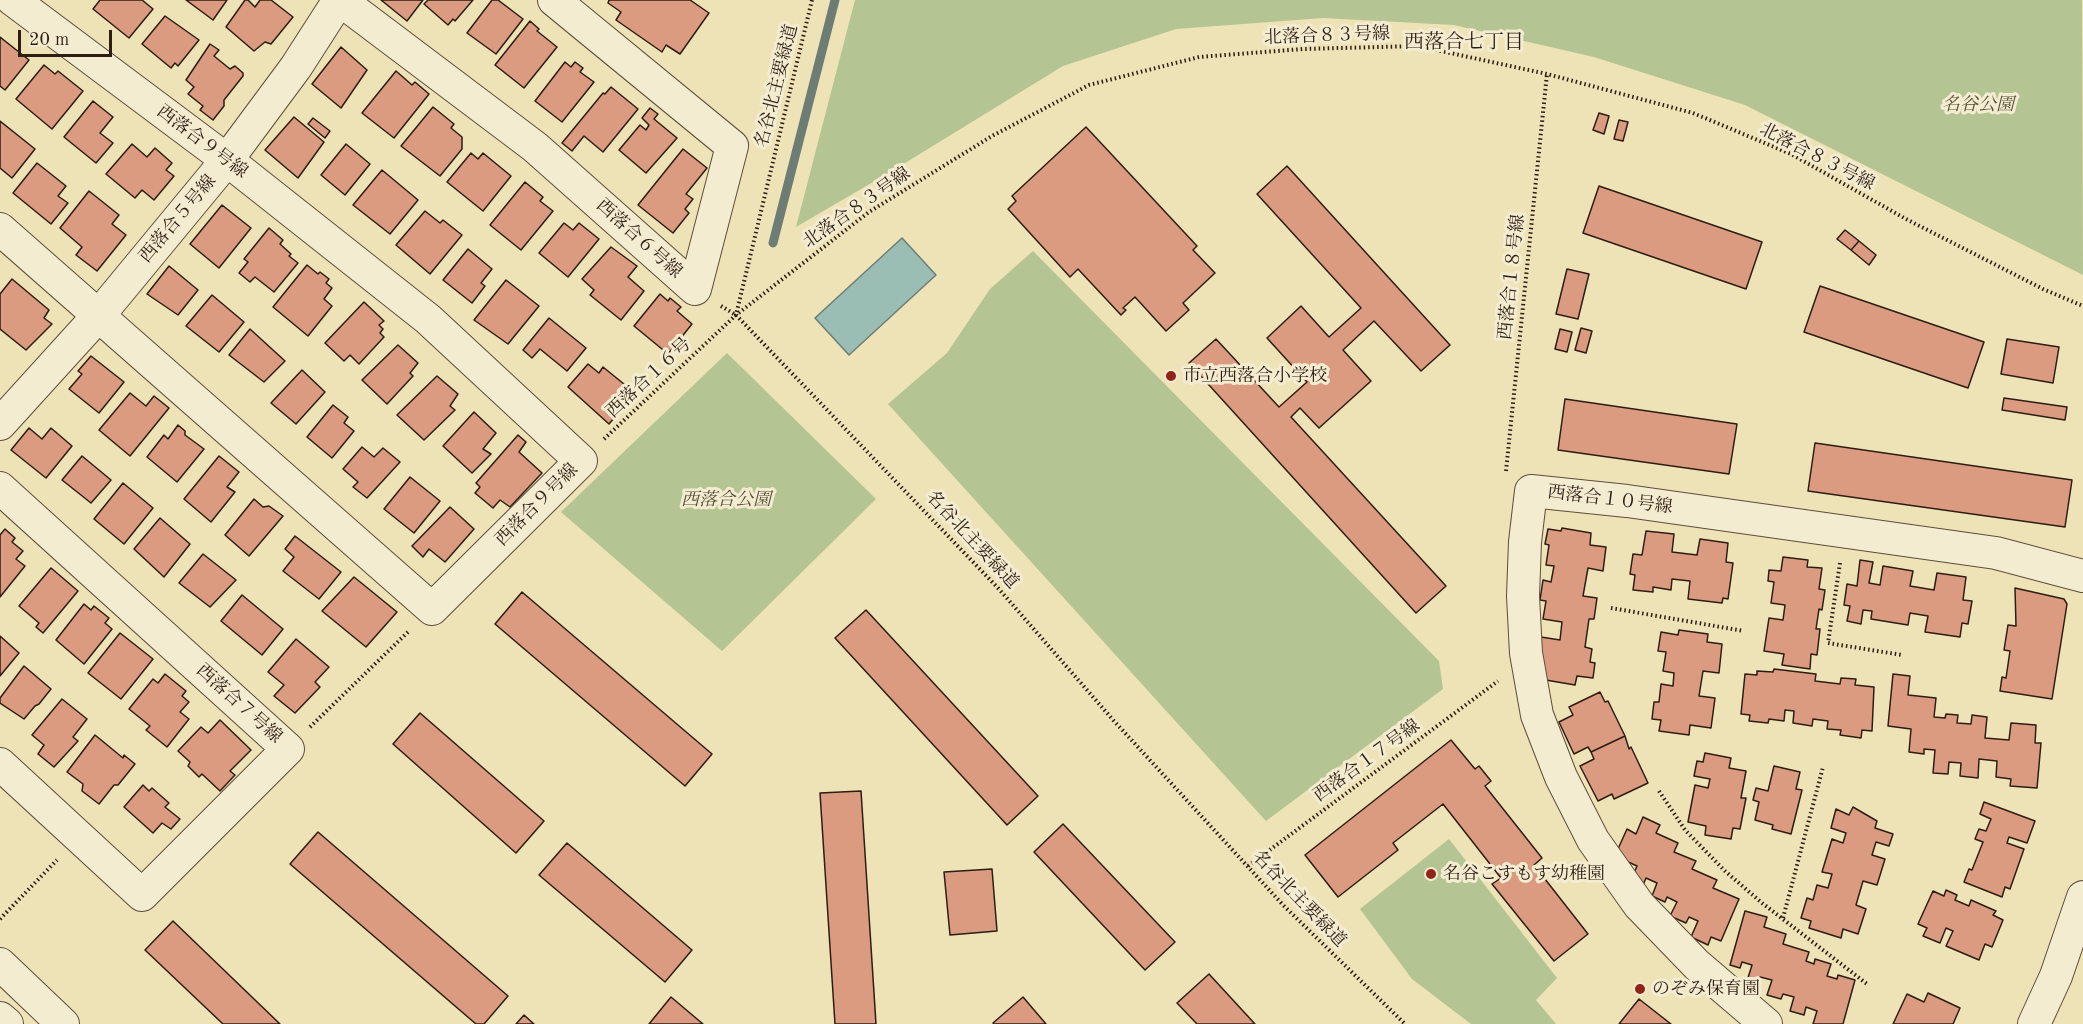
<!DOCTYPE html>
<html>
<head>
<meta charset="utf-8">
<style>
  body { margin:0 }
  #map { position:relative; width:2083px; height:1024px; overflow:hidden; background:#eee2b7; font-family:"Old Standard TT",serif }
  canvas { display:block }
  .scale { position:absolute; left:18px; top:30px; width:94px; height:27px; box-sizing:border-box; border:3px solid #2d1d13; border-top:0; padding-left:8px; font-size:18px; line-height:21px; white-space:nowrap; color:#2d1d13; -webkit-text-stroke:4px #f4ecd0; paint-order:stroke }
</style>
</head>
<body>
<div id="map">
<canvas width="2083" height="1024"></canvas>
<div class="scale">20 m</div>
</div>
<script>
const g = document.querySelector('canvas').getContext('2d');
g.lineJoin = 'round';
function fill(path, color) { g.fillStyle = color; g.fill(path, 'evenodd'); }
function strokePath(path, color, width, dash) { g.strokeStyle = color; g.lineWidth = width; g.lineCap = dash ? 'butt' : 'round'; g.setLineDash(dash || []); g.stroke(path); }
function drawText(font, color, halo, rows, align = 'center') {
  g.font = font + ' "Old Standard TT","Noto Serif JP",serif'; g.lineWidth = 6; g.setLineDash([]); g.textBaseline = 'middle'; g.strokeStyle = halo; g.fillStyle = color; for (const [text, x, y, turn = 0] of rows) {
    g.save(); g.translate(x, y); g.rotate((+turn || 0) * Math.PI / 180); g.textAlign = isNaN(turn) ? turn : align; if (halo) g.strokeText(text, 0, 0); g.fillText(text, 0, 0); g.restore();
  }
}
fill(new Path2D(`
  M855,0H2082L2083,275L1745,105L1594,57L1454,25L1323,18L1176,29L1063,66L897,168L796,227Z
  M1033,251L1439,661L1443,689L1266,821L888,404L947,353L990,289Z
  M727,353L876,499L722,651L561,512Z
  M1449,839L1557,978L1536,1000L1556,1024H1471L1412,979L1360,909Z`), '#b4c492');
const water = new Path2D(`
  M902,238L936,275L849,355L815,318Z`);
fill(water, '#9abdb4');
strokePath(water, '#6e7d74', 1.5);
strokePath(new Path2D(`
  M773,243L835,0`), '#6e7d74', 9);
const building = new Path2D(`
  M100,0H142L153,9L129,38L93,9Z
  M186,0H227L213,20Z
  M245,0H248L255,7L260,0H271L293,17L271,44L265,42L254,51L226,27Z
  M381,0H423L407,21Z
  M428,0H473L455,21L453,19L448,25L424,4Z
  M492,0H498L523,19L496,54L467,33Z
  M609,0H690L709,13L680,54L666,45L662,52L616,20L621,12L608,3Z
  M165,16L199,40L178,66L175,63L171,68L142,44Z
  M530,21L539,29L537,31L557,47L524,88L495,65Z
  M0,37L29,60L5,90L0,86Z
  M210,44L219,50L214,56L230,69L235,66L243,73V76L224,100V106L213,120L200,110L203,106L188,94L194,87L186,80Z
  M341,47L367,70L341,108L312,84Z
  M565,62L571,67L575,62L583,68L580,72L594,82L562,122L535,101Z
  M44,65L55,74L58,71L83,91L52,129L16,99Z
  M396,71L412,85L415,82L429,94L394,138L362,113Z
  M611,87L638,109L603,152L584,136L572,151L562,143L603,93L605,94Z
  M93,101L113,117L100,133L113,143L96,163L64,137Z
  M433,107L454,124L451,128L462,137V149L440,176L401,146Z
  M650,108L658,114L654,119L677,138L646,173L619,150L640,125L646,130L649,125L642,118Z
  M1599,113L1609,116L1604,134L1593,130Z
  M294,117L324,142L298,178L265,150Z
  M313,118L330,131L325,138L308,124Z
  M1619,120L1628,122L1623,141L1614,139Z
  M0,121L35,149L12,178L0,168Z
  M1086,127L1197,246L1193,250L1215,273L1183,303L1189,310L1166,331L1135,297L1123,308L1126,310L1121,315L1078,269L1070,277L1008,209L1016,201L1012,196Z
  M132,144L147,157L155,148L172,163L166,170L174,176L154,200L142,190L135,198L106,174Z
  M346,144L370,164L345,195L321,175Z
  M683,149L707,168L686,194L693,199L685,209L689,213L673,233L638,205Z
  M471,153L478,159L483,153L511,176L483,211L447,182Z
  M37,163L66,186L58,196L68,203L51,224L13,193Z
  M1287,166L1450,345L1421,371L1374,321L1343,350L1371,381L1319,428L1300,408L1291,417L1446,586L1416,613L1189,363L1216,339L1279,407L1307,382L1267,338L1301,306L1329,337L1361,308L1257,194Z
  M382,170L418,200L390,234L353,205Z
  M525,182L543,197L540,201L553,211L521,250L490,225Z
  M1599,186L1762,242L1746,289L1583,233Z
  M89,191L119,215L112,224L126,235L97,271L76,255L82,247L60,228Z
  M222,205L251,228L219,268L190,244Z
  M425,211L440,223L443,220L462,235L430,274L396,245Z
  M564,223L573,230L579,223L599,239L568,277L539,253Z
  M269,228L283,240L280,244L291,254L289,256L298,263L274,292L255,277L250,282L239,273L248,262L244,259Z
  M1845,230L1859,241L1851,250L1837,239Z
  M1859,241L1876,255L1869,265L1851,250Z
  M611,247L637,266L628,277L644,291L621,320L590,295L594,290L582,279Z
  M468,249L492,269L481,283L485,286L472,303L443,280Z
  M307,265L318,274L320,272L329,279L326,283L332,288L324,299L332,306L308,336L273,307Z
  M169,266L198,290L178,315L147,294Z
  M1567,269L1589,274L1578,319L1556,314Z
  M12,279L49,310L44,318L52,324L26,350L0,329V294Z
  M506,280L539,306L508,344L474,320Z
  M1820,286L1984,342L1968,388L1804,332Z
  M660,294L668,301L670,298L681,307L677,311L692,324L668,354L634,326Z
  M212,295L244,322L219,352L186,326Z
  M364,302L384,321L379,325L383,329L380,333L384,337L359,364L350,355L344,361L325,343Z
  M549,318L586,348L567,371L540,349L532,358L523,350Z
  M1581,328L1592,331L1586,353L1575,350Z
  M250,329L285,361L264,382L229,355Z
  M1560,329L1572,332L1567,352L1555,349Z
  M2007,339L2059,347L2053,383L2001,374Z
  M398,345L418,363L410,373L413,376L387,404L362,380Z
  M91,356L124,382L99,413L69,389L82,374L78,371Z
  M588,364L599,373L603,367L635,393L609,424L568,387Z
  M302,370L325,392L296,424L271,403Z
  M437,376L458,394L450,406L455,410L424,440L397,415Z
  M130,393L146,406L154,396L169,408L130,456L99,430Z
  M2004,398L2067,407L2065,420L2002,410Z
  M1565,399L1737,424L1729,474L1558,450Z
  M333,405L348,417L344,423L354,431L332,458L307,437Z
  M474,412L496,433L483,449L491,454L472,473L443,446Z
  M178,425L185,431V435L204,449L177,482L147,457L164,435L168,439Z
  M29,428L42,439L51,428L72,446L46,478L11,450Z
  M518,435L526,442L519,452L542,473L510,507L500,500L493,508L475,493L480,487L476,483Z
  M1815,443L2072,480L2065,527L1808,491Z
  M362,447L374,457L383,448L400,462L367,498L353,487L358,482L343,469Z
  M82,456L111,480L91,503L62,480Z
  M219,456L239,472L227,487L235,492L211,522L184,499Z
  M410,477L440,501L414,533L384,509Z
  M123,483L153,508L124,544L94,519Z
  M254,499L263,507L269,506L283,516L249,556L225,535Z
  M450,507L474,529L445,562L429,549L423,557L412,546Z
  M160,518L190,544L164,577L134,549Z
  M1562,528L1591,533L1590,545L1606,547L1603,571L1588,568L1583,596L1597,598L1594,619H1589L1585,647L1592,649L1590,662L1595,663L1593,678L1577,676L1575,685L1540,679L1537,666L1541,637L1560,640L1562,622L1543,619L1546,601L1540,600L1543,580L1551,582L1554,566L1546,565L1549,545L1545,544L1548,529L1561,531Z
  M5,529L15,538L12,542L23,551L16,559L25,566L0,597V535Z
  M1646,531L1674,534L1672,552L1697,555L1700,539L1728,543L1726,562L1733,563L1728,599L1723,598L1722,603L1688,599L1690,581L1672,579L1671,590L1653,587V592L1633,590L1635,575L1630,574L1633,554L1642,555Z
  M295,536L341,572L319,599L283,571L294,557L285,549Z
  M203,554L236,580L210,607L179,583Z
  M1783,557L1808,560L1807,567L1822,568L1819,589L1825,590L1822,610L1819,609L1816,629H1820L1817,655L1811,654L1810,669L1782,665L1784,654L1764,651L1769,618L1783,620L1785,605L1771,603L1774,582L1768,581L1769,570L1781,571Z
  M1860,560L1873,562L1869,583L1880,585L1883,566L1913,571L1910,586L1934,590L1937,573L1966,577L1963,600L1972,601L1968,624L1962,623L1960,637L1925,632L1928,616L1910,613L1908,625L1871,619L1872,611L1863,610L1861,624L1847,621L1850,606L1844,605L1847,584L1857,586Z
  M51,568L78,591L43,633L36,627L39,623L19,606Z
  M354,577L397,612L366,647L322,611Z
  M2015,588L2064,599L2067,604L2052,699L2000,691L2002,677L2006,678L2010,651L2004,650L2008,625L2016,626Z
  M522,592L712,754L685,786L495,624Z
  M242,595L283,629L262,655L221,621Z
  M84,604L91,610L94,606L109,618L105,623L112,629L84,664L56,640Z
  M866,610L1038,796L1007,825L835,638Z
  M1679,630L1708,634L1707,642L1722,644L1719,673L1703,671L1699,696L1715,698L1711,728L1690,725L1689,735L1659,731L1661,720L1652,719L1654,702H1659L1661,684L1673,686L1674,673L1663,671L1666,652L1658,651L1661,632L1678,635Z
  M120,633L153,659L121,699L88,673Z
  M0,636L19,653L0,676Z
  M296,639L329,667L315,682L320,687L295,713L274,696L284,685L268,672Z
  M24,666L51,689L39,704L35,706L24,719L0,703V698Z
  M1774,669L1816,674L1815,681L1840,684L1841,678L1856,679L1855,685L1874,687L1872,731L1862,730L1861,738L1840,735L1841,730L1827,729L1828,721L1813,719L1812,726L1793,723L1794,711L1785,710L1784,721L1769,719L1768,723L1749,721L1750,715L1741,714L1745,674L1757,675V671L1773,672Z
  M165,674L186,691L182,696L189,702L180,712L189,719L167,747L146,730L150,726L129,709L153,679L158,683Z
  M1893,674L1910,676L1908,695L1936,698L1934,717L1945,718L1946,714L1958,715L1957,723L1971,724L1972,715L1987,717L1985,738L2009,740L2011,723L2036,725L2035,743H2041L2037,788L2010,786L2011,779L1996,777L1997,761L1979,759L1978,778L1960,776L1961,763L1949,762L1948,774L1933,773L1935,750L1924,749V754L1909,752L1911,729L1888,726Z
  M1600,692L1605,702L1608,701L1625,736L1591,752L1588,747L1574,754L1559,722L1573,715L1569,707Z
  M62,699L87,719L73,737L78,741L54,767L38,754L44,745L32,735Z
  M420,713L544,821L516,853L393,744Z
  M220,720L251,750L230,771L235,775L220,791L202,774L199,777L188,766L190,762L178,751L201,727L208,733Z
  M95,735L123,758L124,755L135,764L118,785H114L99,804L82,791L83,784L67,772Z
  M1625,736L1629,749L1631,747L1648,783L1614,799L1612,794L1598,801L1580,766L1594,759L1591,752Z
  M1451,740L1475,769L1479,766L1491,781L1485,786L1542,858L1534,865L1588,934L1554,961L1492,884L1501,878L1443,804L1393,843L1398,850L1338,897L1305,855Z
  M1705,753L1731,758L1729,768L1746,771L1741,798H1746L1740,829L1733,828L1731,839L1705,835L1706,826L1688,822L1695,785L1708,788L1710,779L1694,776L1697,761L1703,762Z
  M1774,766L1800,772L1796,789L1802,790L1791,834L1772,829L1773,825L1755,820L1759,802L1753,800L1756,788L1768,791Z
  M143,785L149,791L152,788L169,803L165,807L180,819L171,829L162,823L153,833L124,807Z
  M861,791L876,1024H835L820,793Z
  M1984,802L2035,821L2027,843L2009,837L2007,843L2024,849L2010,889L2005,887L2002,897L1964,882L1969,869L1972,870L1983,842L1975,839L1979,829L1986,831L1991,819L1980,814Z
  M1853,807L1877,821L1875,828L1893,834L1889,846L1876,842L1872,855L1885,859L1877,885L1863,881L1856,905L1866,909L1858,934L1843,929L1841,938L1809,928L1811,921L1801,918L1807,898L1813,900L1817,885L1828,888L1832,874L1822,872L1832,839L1843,843L1846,833L1831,828L1836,809L1849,815Z
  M1643,817L1660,825L1656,833L1678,843L1674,852L1696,861L1692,869L1717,880L1713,888L1739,899L1721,941L1711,937L1708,945L1691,937L1698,921L1689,917L1686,923L1670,916L1677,902L1667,897L1665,902L1652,896L1657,883L1646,878L1643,885L1631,880L1637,866L1626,861L1613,860L1627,829L1636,834Z
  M1063,824L1175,942L1145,970L1034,852Z
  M318,832L508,996L484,1024H476L290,864Z
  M567,843L692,950L665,982L539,875Z
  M992,869L997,931L950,935L944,872Z
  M1946,890L1957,895L1955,900L1969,906L1971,900L1996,911L1993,915L2003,920L1992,947L1985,944L1979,960L1946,946L1953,931L1946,928L1940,943L1923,936L1927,928L1918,924L1933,891L1944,896Z
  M1745,911L1767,917L1764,927L1786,934L1783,944L1809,952L1806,961L1814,964L1815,959L1831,964L1827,976L1837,979L1838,975L1855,980L1843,1024H1813L1817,1011L1806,1007L1804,1015L1790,1011L1794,997L1783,994L1781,999L1767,995L1772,980L1760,977L1758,984L1747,981L1752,965L1742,962L1740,968L1730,965Z
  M173,921L280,1024H223L145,950Z
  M1209,974L1255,1024H1197L1177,1003Z
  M1928,993L1960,1008L1953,1024H1893L1907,994L1924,1002Z
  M671,997L703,1024H649Z
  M1023,997L1046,1024H994L993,1023Z
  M1639,999L1671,1024H1619Z
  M524,1015L534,1024H516Z`);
fill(building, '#da9b81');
strokePath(building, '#2d1d13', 1.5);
const minor = new Path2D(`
  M340,0L535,147L695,289L732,146L554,0
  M0,229L432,609L581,461L428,319L227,160L13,0
  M0,424L99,315L227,160L296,67L339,0
  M0,488L288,749L142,895L0,764
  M0,964L63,1024
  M0,1018L7,1024
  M1766,1024L1697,965L1639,905L1593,840L1561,777L1537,715L1526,653L1523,596L1525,542L1531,491L1627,501L1996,553L2083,576
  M2034,1024L2056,976L2083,897`);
strokePath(minor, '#5d4e3c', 34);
strokePath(new Path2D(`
  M812,0L736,315L998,588L1114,721L1284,906L1405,1024
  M721,306L736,315
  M604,439L736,315L869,212L992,136L1089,85L1199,57L1303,49L1418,46L1547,74L1693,113L1791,154L1906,219L2043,289L2083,306
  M1506,471L1547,74
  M1840,563L1828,643L1902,655
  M1611,608L1744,631
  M310,727L410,630
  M1659,791L1685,830L1725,871L1762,903L1867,984
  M1248,866L1498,681
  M1783,918L1823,767
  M0,919L57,860`), '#2d1d13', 4, [1.5, 3]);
strokePath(minor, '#f4ecd0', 32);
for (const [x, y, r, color] of [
  [1171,376,6,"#8f2418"],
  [1431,874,6,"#8f2418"],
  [1640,989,6,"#8f2418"]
]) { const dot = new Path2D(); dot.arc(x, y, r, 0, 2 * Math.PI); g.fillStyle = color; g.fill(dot); strokePath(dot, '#f4ecd0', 2); }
drawText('18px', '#2d1d13', '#f4ecd0', [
  ["北落合８３号線",1327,36,-2],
  ["名谷北主要緑道",777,86,-76],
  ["西落合９号線",202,142,37],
  ["北落合８３号線",1817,157,27],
  ["北落合８３号線",857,208,-35],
  ["西落合５号線",178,219,-50],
  ["西落合６号線",639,239,42],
  ["西落合１８号線",1512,277,-84],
  ["西落合１６号",649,378,-43],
  ["西落合１０号線",1610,500,7],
  ["西落合９号線",537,505,-45],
  ["名谷北主要緑道",972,540,47],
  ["西落合７号線",239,704,42],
  ["西落合１７号線",1367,761,-36],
  ["名谷北主要緑道",1299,899,46]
]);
drawText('italic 18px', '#564f39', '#f4ecd0', [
  ["名谷公園",1978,105],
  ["西落合公園",726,500]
]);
drawText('18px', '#2d1d13', '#f4ecd0', [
  ["市立西落合小学校",1183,376],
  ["名谷こすもす幼稚園",1443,874],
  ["のぞみ保育園",1652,989]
], 'left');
drawText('20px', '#2d1d13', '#f4ecd0', [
  ["西落合七丁目",1464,43]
]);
</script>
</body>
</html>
